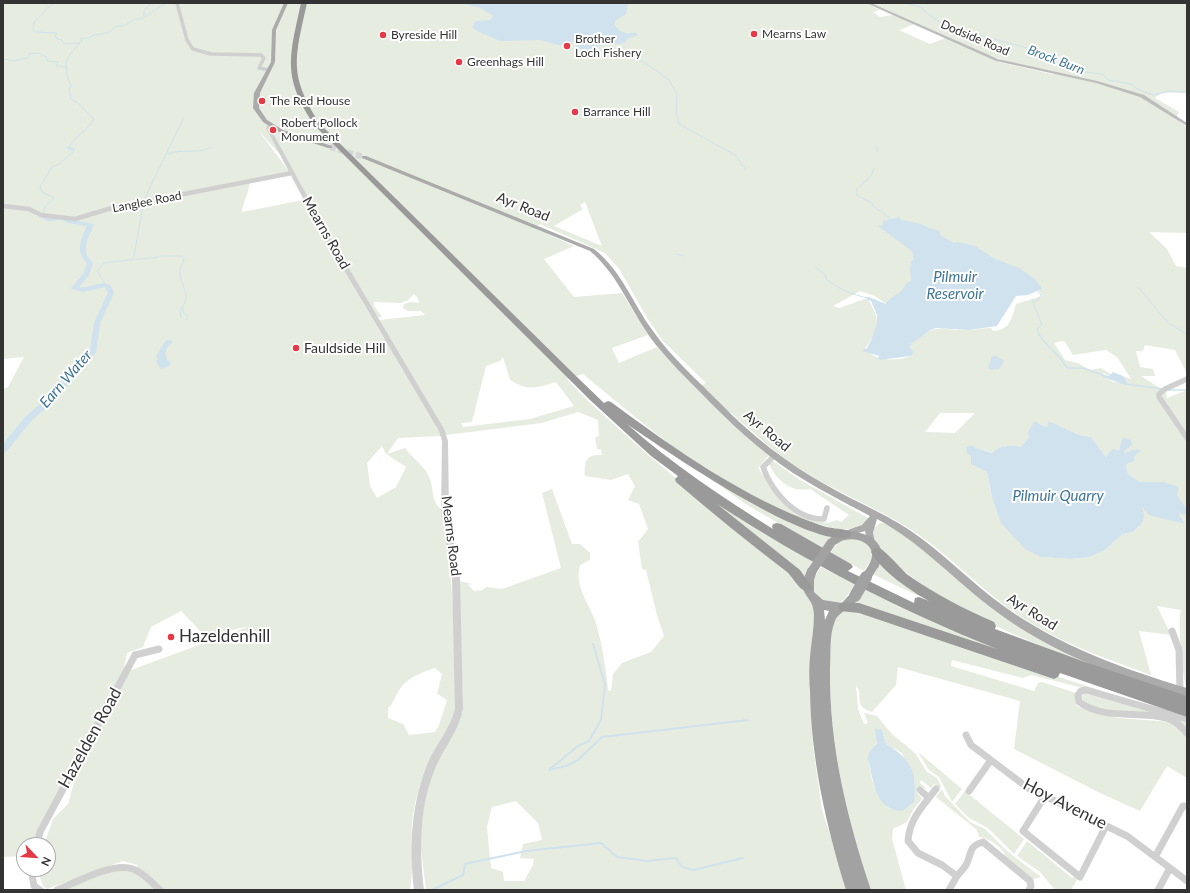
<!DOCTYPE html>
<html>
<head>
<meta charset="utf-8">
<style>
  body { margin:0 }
  #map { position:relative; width:1190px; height:893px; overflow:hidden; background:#fff; font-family:Lato,sans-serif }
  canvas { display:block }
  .frame { position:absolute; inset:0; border:4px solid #333; pointer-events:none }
  .north { position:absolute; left:16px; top:837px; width:40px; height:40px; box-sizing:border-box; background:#fff; border:1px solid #adadad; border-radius:50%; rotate:115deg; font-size:11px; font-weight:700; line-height:16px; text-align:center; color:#333 }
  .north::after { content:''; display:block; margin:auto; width:14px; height:18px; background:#e63946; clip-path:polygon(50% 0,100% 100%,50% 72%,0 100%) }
</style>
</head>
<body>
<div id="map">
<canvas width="1190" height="893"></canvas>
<div class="frame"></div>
<div class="north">N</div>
</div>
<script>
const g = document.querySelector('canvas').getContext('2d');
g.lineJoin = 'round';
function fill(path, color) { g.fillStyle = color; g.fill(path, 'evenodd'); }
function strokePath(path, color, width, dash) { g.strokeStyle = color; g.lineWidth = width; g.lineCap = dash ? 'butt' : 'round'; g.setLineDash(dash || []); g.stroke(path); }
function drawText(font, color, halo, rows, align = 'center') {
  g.font = font + ' Lato,sans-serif'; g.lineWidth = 4; g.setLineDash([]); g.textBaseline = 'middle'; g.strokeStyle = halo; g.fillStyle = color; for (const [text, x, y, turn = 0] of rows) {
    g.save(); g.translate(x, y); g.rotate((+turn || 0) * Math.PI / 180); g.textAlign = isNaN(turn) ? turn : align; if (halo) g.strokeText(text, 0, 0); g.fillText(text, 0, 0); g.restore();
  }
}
fill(new Path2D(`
  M3,3H866L880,10L873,12L880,17L893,15L915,24L899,30L930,44L946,38L999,62L1051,74L1059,73L1010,62L982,53L871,3H1187V93C1176,94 1164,89 1155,98L1179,112L1177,116L1180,122L1187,127V233L1149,232L1167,249L1176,266L1187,268V374L1175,350L1145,345L1143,351H1136L1140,367L1153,369L1155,376H1141L1166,392L1167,398L1187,390V509L1177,495L1164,482H1140L1128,474L1126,465L1135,460L1134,456L1137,449L1124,453L1123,438L1121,448L1106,457L1091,437L1079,435L1048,422V426L1045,427L1035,421L1029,437L1021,447C1012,444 998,446 993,453L976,448L972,445L966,447L971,455L972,464L987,472L992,497L1041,557L1072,559L1090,557L1105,550L1123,534L1133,532L1143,522L1140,505L1184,524L1177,512L1187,515V688C1183,682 1177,617 1181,610L1157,606L1171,635L1139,631L1151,675C1111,660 1071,647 1034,625C988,599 954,557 910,529C877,508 841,494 808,474C779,457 755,434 730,412L727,418L769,455L758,468L786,506L814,520L828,523L837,520L841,522L849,515L810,489C791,493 776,480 769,464L773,461L800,480L868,518L865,525C860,527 854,529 848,529C810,531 723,481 691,459C653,433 618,403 583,374L567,379L588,401L646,453L802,585C806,594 813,601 815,611L811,648L810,690L813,747L822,810L848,890H426L419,833L422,779C417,794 413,809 412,824C411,846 414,869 410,890H65L100,875L124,869L133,872L138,865L123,861L47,889L43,886L37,869H48V845H44L53,819L68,804L77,772L69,771L40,828L34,845H24V856L4,857L3,859V389L8,387L24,357L3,359ZM258,130L291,167L340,257L377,318L382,317L374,306V302L401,303L408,300L414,294L418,298L419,303L411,302L404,304L403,308L408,311H421L425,315L379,320L389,338L384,339L303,200L242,212C243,201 250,192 249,183L291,174ZM585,202L602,246L554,226L583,209L580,205ZM540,224L605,253L620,270L646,316L662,340L706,383L697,387L657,347L619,363L612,348L648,335L622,293L574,297L544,259L574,246L534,228ZM1037,286L1042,296L1016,304C1012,317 1010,331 993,331L991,328C984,328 977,330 969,330C941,331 935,321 911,344L910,347L914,352L911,356C897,361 874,362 865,348C869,345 877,328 877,322C877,315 872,307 869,301L865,299L839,308L833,306L860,291L875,296L886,304ZM1062,341L1065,342L1073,355L1106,350L1117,357L1131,379L1123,376L1127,383L1113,382L1105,378L1103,373L1109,376L1111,374L1101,368L1090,370L1078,363L1065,360L1054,343ZM503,357L510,380C528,391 536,388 556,382L574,406L530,419L463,427L461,423L472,422L486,366L500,361ZM578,412L598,420L599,436L595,437L597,449L601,450L602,455C586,454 584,461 585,476L611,480L628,474L635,486L628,500L639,504L648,529L638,542L642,569L646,570L657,615L664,636L651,652L622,663L613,674L611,691L608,690C606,668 602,644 596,623C589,603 574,587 580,565L590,560V553L580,544H572L552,489L542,493L561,568L502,589L486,587L483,590L474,591L468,585L472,584L459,581L463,713L456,707L455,644L451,579L443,510C431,503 434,491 430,479C426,467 412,458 405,448L387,454L398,438L442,436L436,426L446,435L542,423ZM940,413H974V414L955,433L925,432ZM382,446L386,454L406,467L396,487L377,498L370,486L367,463ZM181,611L205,636L250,626L123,673L127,653L143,647L151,627ZM435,668L442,674L437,694L447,700L439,725L435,732L409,735L403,724L388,718V708C394,703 396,693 402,686C409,677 423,672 435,668ZM516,801L538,823L542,840L523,844L520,858L534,859L533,865L524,881H504L503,872L491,868L487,827L492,807Z
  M697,469L834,535L822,549L744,503Z
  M697,489L748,523L813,562L805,578Z
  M880,523C897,522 921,547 933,557C985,600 1045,633 1101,668C1035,645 950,611 897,565C889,558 881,553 876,543C872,535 872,528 880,523Z
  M846,537L863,540L871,548L872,558L864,571L830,553L841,539Z
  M880,563L970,620L872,574Z
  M821,567L855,584L844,600L838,604L817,599L810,585Z
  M864,587L1029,662L854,603Z
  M849,609L1127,699L1031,675L1023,678L952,660L951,666L1034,691L1038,683L1042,682L1076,693V706L1118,718L1172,722L1187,736V778L1167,766L1140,811L1100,793L1014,749L1020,701L898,667L896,685L872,712C858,707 860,704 859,690L856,686L858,709L864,724L868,723L864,713L877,716L891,733L915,753L927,772L937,778L941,786L940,788L934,784L931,788L921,780L920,783L928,790L920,786L916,791L922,799L913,810L907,822L893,829L892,839L906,890H871C846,815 828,738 830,659C831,641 828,616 849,609ZM882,730L886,744L902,753L915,782L914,802L891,809C873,798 868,770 870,751L875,746Z
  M1084,693L1187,722V730L1171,717L1094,708L1083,701L1082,696Z
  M918,752L962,789L952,802L939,777L929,770Z
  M942,789L945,796L970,822L985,829L1007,851L1041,877L1031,880L1006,857C1003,847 989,838 979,837L977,830L936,797Z
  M965,791L1024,839L1014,854L988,828L969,818L955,804Z
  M1027,841L1072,878L1075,876L1078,878L1071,890H1055L1040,872L1017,856Z`), '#e6ecdf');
fill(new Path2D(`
  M462,3H628L626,14L616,20L614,24C619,31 626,36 635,32L638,35L627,39L625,43L598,46L588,50H582L576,47V44L571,41L566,45H559L540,40L500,41L477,31L472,27L476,21L490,20L494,16L480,8Z
  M899,217L901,220L918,223L932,229L940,231V235L954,243L958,242L975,246L995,259L1019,268L1035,279L1042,289L1028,295L1016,296L997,326L969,330L936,328L930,330L911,344L910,347L914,352L911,356L878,360L879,356L862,351L867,348L871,340L877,323V315L871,301L865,299L869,297L886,304C890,296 897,296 902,290C906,286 905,283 911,281L910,266L912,265L910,262L914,260L912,251L878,226L883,225V221Z
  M166,340H171L173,342C165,349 165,349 167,360L171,363L170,366L161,369L156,361L158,358L156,356Z
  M992,356H996L1004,361L999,369L991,370L988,368Z
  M1113,372L1123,376L1127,382L1126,385L1105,378L1100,374L1109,376Z
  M1035,421L1045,427L1048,426V421L1079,435L1091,437L1106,457L1112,449L1119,450L1123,437L1131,440L1132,445L1124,451V453L1137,449L1141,451L1134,456L1135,460L1126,465L1128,474L1140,482H1164L1179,487L1177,495L1187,509V515L1178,513L1185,524L1149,515L1141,506L1144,514L1143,522L1133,532L1123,534L1105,550L1090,557L1071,559L1041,557L1025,549L1001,523L992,497L987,472L971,464V456L967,454L966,447L972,445L976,448L992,453C998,446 1012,444 1021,447L1029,437L1028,432Z
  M875,729L882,730L886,744C911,759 918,773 914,802L902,811C875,810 873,781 869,761L867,760L870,751L877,743Z`), '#cfe2ee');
strokePath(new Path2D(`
  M905,3L920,7L939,22L950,27L1049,54V57L1063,61L1065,65L1069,64L1084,72L1102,74L1108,80L1131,84L1137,89L1153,95L1168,91L1187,92
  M144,16V10L152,3
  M79,43L82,41L81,38H89L94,35L107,33L117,26H124L135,19H141L166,3
  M610,47L611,51L644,62L669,80L677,93L676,110L679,124L735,155L746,170
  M589,49L611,51
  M3,59L15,61L29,57V54L39,53L46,57L47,61L58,62L56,66L67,67
  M877,146V152
  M167,154C182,148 197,155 211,147
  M871,176L874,168
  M859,187L870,177
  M857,188V195L873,204
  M144,200L183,119
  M872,205L891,219
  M43,213L45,207L54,198L42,192L40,187L52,167L59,164L74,151V149L69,148C74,136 88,131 94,119L78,103L71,99L69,90L71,86C63,64 64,60 80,43L64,44L62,40L57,39L55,36L57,33L36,32L33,29L34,22C42,16 45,8 54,3
  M676,254L684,256
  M161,256H182L184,259C183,263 180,267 180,271C179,287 194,294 180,310L181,318
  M131,260L159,257
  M815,267L826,275V279C838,289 853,295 868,298
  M106,285L97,271L104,263L130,260L134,256L143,205
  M1138,287L1168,323L1187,334
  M1032,300L1042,325L1037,329L1039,335
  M1033,302L1039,299L1041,295L1038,291
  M183,308V312L188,316L186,320`), '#cfe2ee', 1);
strokePath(new Path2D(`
  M1039,334C1047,349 1060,354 1067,368H1083L1103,375
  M1125,384L1163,389
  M1168,390H1187`), '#cfe2ee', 1.5);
strokePath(new Path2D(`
  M593,644L605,684L601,720L589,741L578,746L549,770L566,766L578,760L602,737L748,720
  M432,890L463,875L465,864L526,851L601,843L617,857L647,861L676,858L682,867L693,870L743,858`), '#cfe2ee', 2);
fill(new Path2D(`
  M69,146L75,149L72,151L66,148Z
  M43,215L49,217L63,216L70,219L93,224L94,225C90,233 83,246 87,256C88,258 91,260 93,263L89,275L79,287C89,289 102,279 111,286L114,293L100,323L96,353L82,364L58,398L32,420L6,452L3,453V444L26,416L52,394L76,360L90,350L94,323L108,293L105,287L83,292L72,289L71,288L83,274L87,263C75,252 81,239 87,226L68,223L62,220L48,221L40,217Z`), '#cfe2ee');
strokePath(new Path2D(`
  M330,147L364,157`), '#d6d6d6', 6, [6, 3]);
strokePath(new Path2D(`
  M177,3L187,40L193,49L211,54L261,55L264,58L259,68L269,70`), '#d0d0d0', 3.5);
strokePath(new Path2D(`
  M3,206L29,209L41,215L75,219L112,208L292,173`), '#d0d0d0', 4.5);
strokePath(new Path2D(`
  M1187,379L1165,389L1159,394V397L1187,438
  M774,456L763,467C772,492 796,520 824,519L827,508`), '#d0d0d0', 5.5);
strokePath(new Path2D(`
  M1172,631L1179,650L1180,691
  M1187,719L1086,690L1081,691L1078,695L1079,702C1106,721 1137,710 1167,718C1176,720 1181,727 1187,733
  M966,735L971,745L1028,788L1127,836L1170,868
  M936,789C923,805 909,820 908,841L918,853L942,865L957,876L949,890
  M920,790L929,798
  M969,791L991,760
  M1045,796L1023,831L1080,877L1106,826
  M37,845L40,832L135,655L159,649
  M1155,857L1183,806H1187
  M31,869L34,886L40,890
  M957,876C960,872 965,868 967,863C972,852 969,846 983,842L1030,881L1031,886L1029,890
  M57,890C77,882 112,862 133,869C144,873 152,883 160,890
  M1158,890L1170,868L1187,881`), '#d0d0d0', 7);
fill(new Path2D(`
  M268,124L272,125L270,128L322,223L444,429L448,441L449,512L460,578L463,709C459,730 446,745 437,764C419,804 419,847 424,890H414C409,844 411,801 430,758C439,741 450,728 455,709L452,578L441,512L442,441L439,431L316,223L266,128Z`), '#d0d0d0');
fill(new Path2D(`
  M866,3H871L998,59L1097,81L1144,95L1187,123V126L1140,97L1096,83L996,61Z`), '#bdbdbd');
fill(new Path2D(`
  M284,3H288L276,30L275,62L260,93L259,108L267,120L283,130L332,146V148H328L279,132L263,122L253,108L254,93L271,62L272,30Z
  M362,156H366L594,249C622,271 633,304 653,331C672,358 697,380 720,403C752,436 788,464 828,486C854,501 882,512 908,529C943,552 971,583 1005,607C1060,646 1123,669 1187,688V698C1121,678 1053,654 997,612C956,582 923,544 877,519L873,533L875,542L874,545L871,546L868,545L865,531L848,536L845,535L844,533L845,531L862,525L870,516C844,502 818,489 793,473C759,450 730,423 702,394C686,378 670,362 656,345C632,315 620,276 590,251L362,158Z`), '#ababab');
fill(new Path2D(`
  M847,531C869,532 890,543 878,568L874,569L870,568L869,565C870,562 872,559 872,556C873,542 855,537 845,540C838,541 835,548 827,546L826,543C831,535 839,533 847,531Z
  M812,567L816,568L817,571L814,580V592L823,600L842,603C847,598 851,590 859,593L860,596C854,608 839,611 835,621C829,635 831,654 830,669C829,745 847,818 871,890H846C826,825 811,759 810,691C809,680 809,668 810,657C811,643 814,629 814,615C814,593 794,598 808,568ZM824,610L829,611L825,620Z`), '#a2a2a2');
fill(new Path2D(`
  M301,3H307C295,57 288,75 320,124L577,377L604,403L608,401L611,402C676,450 744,498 820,525C830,529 840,528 850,531L851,534L850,537C810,550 663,449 627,424C672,464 722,497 773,529L772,527L773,524L777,523L781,524L851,564L853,567L848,571L914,603L915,598L919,597L929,601C911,591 881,571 871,552L873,549C876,548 876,547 879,548C884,549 902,570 908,575C935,594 964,609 994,622L996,626L995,629L1085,662L1187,696V717L1060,673L1058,677L1054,679L859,613L840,611L838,607L840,603L844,602L859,603L997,649C899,610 806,562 717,504L800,570L813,588L811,591C801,595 794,578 787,572C749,543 712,513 676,482L675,479L678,476L651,456L590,400L315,126C282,77 289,58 301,3Z`), '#9a9a9a');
strokePath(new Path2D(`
  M812,571L831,543
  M866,578L874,565`), '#a2a2a2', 9);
strokePath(new Path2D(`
  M855,596L866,577`), '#a2a2a2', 12);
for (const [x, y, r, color] of [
  [754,34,4,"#e63946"],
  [383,35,4,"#e63946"],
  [567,46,4,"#e63946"],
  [459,62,4,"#e63946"],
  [262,101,4,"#e63946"],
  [575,112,4,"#e63946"],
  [273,130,4,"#e63946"],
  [296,348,4,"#e63946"],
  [171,637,4,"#e63946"]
]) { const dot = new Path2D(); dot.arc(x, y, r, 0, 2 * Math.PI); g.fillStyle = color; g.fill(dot); strokePath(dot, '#fff', 1.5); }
drawText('12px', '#333', '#fff', [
  ["Mearns Law",762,34],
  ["Byreside Hill",391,35],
  ["Brother",575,39],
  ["Loch Fishery",575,53],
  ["Greenhags Hill",467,62],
  ["The Red House",270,101],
  ["Barrance Hill",583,112],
  ["Robert Pollock",281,123],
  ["Monument",281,137]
], 'left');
drawText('12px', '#333', '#fff', [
  ["Dodside Road",975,38,23],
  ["Langlee Road",147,202,-11]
]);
drawText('italic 13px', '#3f7597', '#fff', [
  ["Brock Burn",1056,60,21]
]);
drawText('14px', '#333', '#fff', [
  ["Ayr Road",523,207,22],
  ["Mearns Road",326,233,60],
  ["Ayr Road",767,431,40],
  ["Mearns Road",451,536,83],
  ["Ayr Road",1032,612,32]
]);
drawText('14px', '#333', '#fff', [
  ["Fauldside Hill",304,348]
], 'left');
drawText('italic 15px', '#3f7597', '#fff', [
  ["Pilmuir",955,277],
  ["Reservoir",955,294],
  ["Earn Water",66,379,-49],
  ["Pilmuir Quarry",1058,496]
]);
drawText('17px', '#333', '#fff', [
  ["Hazeldenhill",179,637]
], 'left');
drawText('17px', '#333', '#fff', [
  ["Hazelden Road",90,738,-61],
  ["Hoy Avenue",1065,804,27]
]);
</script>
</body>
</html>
